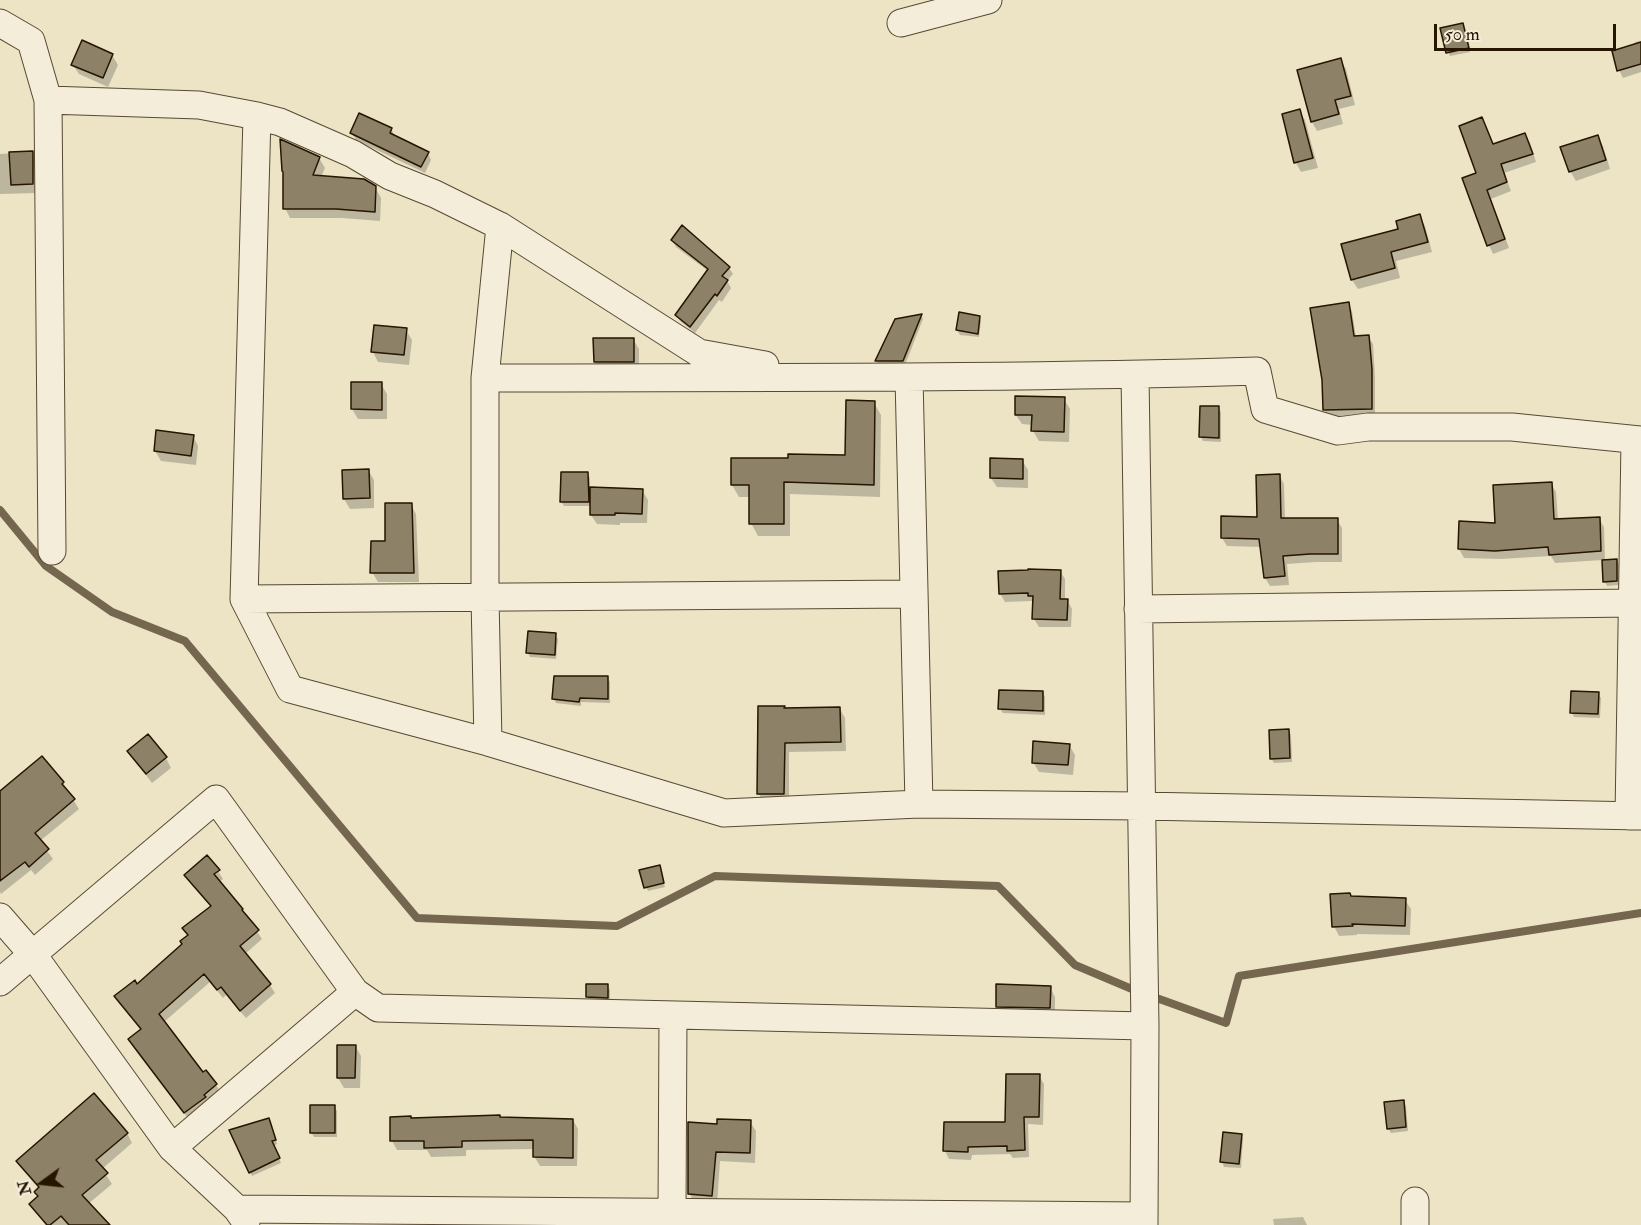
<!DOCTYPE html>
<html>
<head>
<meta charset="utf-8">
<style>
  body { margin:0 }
  #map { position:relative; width:1641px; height:1225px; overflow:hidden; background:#ede4c6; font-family:"IM FELL Double Pica",serif }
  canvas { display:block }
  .north { position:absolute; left:12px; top:1153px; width:60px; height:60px; -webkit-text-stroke:4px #f3edda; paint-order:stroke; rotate:255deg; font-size:16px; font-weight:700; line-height:24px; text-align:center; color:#261500 }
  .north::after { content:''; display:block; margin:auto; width:21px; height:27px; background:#261500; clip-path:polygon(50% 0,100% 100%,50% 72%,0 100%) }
  .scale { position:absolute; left:1434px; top:24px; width:182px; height:27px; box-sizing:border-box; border:3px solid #261500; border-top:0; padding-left:8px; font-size:18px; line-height:21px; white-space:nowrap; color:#261500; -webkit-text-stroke:4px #f3edda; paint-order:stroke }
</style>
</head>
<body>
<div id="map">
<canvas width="1641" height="1225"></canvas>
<div class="north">N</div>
<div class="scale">50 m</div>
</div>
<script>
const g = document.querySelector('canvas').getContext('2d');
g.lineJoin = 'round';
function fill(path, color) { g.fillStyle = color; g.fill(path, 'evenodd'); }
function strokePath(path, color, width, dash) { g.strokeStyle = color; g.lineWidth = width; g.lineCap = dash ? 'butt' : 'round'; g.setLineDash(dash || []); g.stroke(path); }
fill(new Path2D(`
  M1462,24L1465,29L1470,52L1450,56L1448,52Z
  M1641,41V72L1623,78L1619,70L1636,45L1635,42Z
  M112,55L118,65L108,87L79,74L73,65Z
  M1340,60L1346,69L1355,105L1339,109L1343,124L1317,131L1312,122Z
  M1299,111L1305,120L1318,168L1301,172L1296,163Z
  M1482,119L1494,145L1525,135L1530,143L1536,162L1504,173L1511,191L1491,199L1509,248L1493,254L1489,245L1478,174Z
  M391,129L395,136L428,153L431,160L425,173L356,140L352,133Z
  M1597,136L1603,146L1610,169L1576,181L1570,171Z
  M32,152L37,162L38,193L0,194V154Z
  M319,158L325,168L321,177L375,187L381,198L380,221L342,218H290L285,208Z
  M1419,216L1425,226L1432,252L1396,261L1400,278L1358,289L1352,280L1400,230Z
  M672,240L729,268L733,274L727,281L731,288L722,302L719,300L695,333L680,321L676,315L708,271L676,247Z
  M1348,304L1352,311L1356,337H1368L1373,344L1375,378V416L1328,417L1324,409Z
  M921,315L923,319L905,365H879L877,361L896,320Z
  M979,317L981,321L979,337L960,335L957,330Z
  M406,330L412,340L409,365L378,362L373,352Z
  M633,339L639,349V371H601L595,362Z
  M381,384L387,394V419H358L352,409Z
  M1064,399L1070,409L1069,442L1039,441L1033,431V425L1022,424L1016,415Z
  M874,403L881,415L880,497L790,494V536H758L751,523L750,497H739L732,485L790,459L847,457Z
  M1218,408L1221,412V442L1203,441L1201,437Z
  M193,436L198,446L196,465L161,461L155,451Z
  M1022,460L1028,470V488L997,487L991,478Z
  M368,470L374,480V508L350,509L344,499Z
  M587,474L590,478V489L642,490L648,500L647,523H620V525L597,524L591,515V506H564L561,501Z
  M1279,475L1284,484L1285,520H1337L1342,528V562H1316L1287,564L1289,585L1270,586L1265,578L1261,547L1227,546L1222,538L1258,518Z
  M1551,484L1556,492L1558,520L1599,519L1604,527L1605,561L1617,560L1619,565V585L1607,586L1605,582L1603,560L1555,563L1551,556L1500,559L1464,558L1459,549L1460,523L1496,525Z
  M411,505L416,514L419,582H378L372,572L387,543Z
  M1060,571L1065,579V600H1067L1072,609L1071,627H1039L1034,619V604L1032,601L1005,602L1000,593Z
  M555,635L558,639L556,659L530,657L528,653Z
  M608,678L610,682V703L581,702V706L556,703L554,699Z
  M1043,692L1045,697V715L1003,713L1000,709Z
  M1598,694L1601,698L1600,718L1574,717L1572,713Z
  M784,707L785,710L840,709L845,718L846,751L789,752V804L764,803L759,794Z
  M1289,731L1291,735L1292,762L1274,763L1271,758Z
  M148,736L166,758L171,768L152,783L135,761L129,751Z
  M1069,745L1075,755L1073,775L1039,772L1033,762Z
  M63,783L79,809L40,841L53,859L35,875L31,870L1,894L0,892V793Z
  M659,866L665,887L648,891L646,887Z
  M218,871L223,879L219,882L242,909L262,939L245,954L270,985L275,993L246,1018L226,995L223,998L210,982L164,1022L203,1074L216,1085L221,1093L190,1121L135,1048L142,1031L116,997L137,986L184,944L211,907L191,883L186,875Z
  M1405,900L1411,909L1410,935L1357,934V935L1339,936L1334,926Z
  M607,986L610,990V1002L590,1001L587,997Z
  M1050,987L1055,997V1017L1003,1016L997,1006Z
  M356,1047L361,1056L360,1088H344L338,1078Z
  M1039,1076L1044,1084L1043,1125L1028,1124L1029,1157L1013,1158L1010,1154L972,1155L971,1160L949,1159L945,1151L946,1124L1006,1123Z
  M1403,1102L1406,1106L1408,1131L1391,1133L1388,1128Z
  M334,1107L337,1111V1137H314L311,1132Z
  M500,1118L573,1120L578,1129L577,1166H540L534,1156V1149L466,1150V1156L431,1157L427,1150H397L392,1141L411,1119Z
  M269,1120L277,1144L274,1146L281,1163L252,1176L250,1172Z
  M750,1122L756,1131L755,1163L720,1161L717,1205L695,1203L689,1193L719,1125Z
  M127,1133L132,1143L102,1169L112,1184L88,1204L107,1225H46L37,1213L31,1204L38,1197L36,1192L39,1189L23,1170L18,1161Z
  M1241,1135L1243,1139L1241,1168L1224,1167L1222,1162Z
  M1303,1217L1307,1225H1274L1273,1219Z`), '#0003');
strokePath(new Path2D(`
  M0,510L46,566L112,612L185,641L417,918L617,926L715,876L998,886L1075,965L1139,992
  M1151,996L1226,1023L1239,976L1641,913`), '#75674f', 8);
const building = new Path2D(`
  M1463,23L1469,48L1446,53L1440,28Z
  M82,40L113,54L103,78L71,65Z
  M1641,42V64L1617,71L1612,51Z
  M1341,58L1351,96L1335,100L1339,114L1311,122L1297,70Z
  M1300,109L1313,158L1294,163L1282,114Z
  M359,113L392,128L390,133L429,152L421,167L350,133Z
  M1482,117L1493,144L1525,133L1533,154L1501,164L1507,182L1487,190L1505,239L1487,246L1462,178L1476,173L1459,126Z
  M1598,135L1606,160L1569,172L1560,147Z
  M280,139L320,157L313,175L364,179L376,186L375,212L336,209H283V172L282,171Z
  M33,151V184L11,185L9,152Z
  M1420,214L1428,242L1391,252L1395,268L1351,280L1341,244L1398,229L1396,221Z
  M682,225L730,267L722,276L728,280L717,296L715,294L690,327L675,315L708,269L671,240Z
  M1349,302L1354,336L1369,335L1372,369V409L1323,410L1322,380L1310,308Z
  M959,312L980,316L978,334L956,330Z
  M922,314L903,361H875L895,319Z
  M374,325L407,328L404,355L371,352Z
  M593,338H634V362H594Z
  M351,382H382V410L351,409Z
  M1015,396L1065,397L1064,432L1031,431L1032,415H1015Z
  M846,400L875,401L874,485L784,482V524H749V485H731V458H788V454L845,455Z
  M1200,406H1219V438L1199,437Z
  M156,430L194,435L191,456L154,451Z
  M990,458L1023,459V479L990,478Z
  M369,469L370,498L343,499L342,470Z
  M561,472H588L589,502H560Z
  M1280,474L1281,518H1338V554H1310L1283,556L1285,576L1264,578L1259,539L1221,538V516L1257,517L1256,475Z
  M1552,482L1554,519L1600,517L1601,551L1549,555L1548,547L1495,551L1458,549L1459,521L1495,523L1493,485Z
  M590,487L643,489L642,514L615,513V515H590Z
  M385,503H412L414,573H370L371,541H385Z
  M1617,559V581L1603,582L1602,560Z
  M1028,569L1061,570L1060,599H1068L1067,620L1032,619L1033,596H1028V593L999,594L998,571L1028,570Z
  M528,631L556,633L555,655L526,653Z
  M554,676H608V699L580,698L579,702L552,699Z
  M999,690L1043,691V711L998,709Z
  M1571,691L1599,692L1598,714L1570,713Z
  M758,706H785L784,708L840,707L841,742L785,743L784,794H757Z
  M1289,729L1290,758L1270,759L1269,730Z
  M148,734L167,757L146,774L127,751Z
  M1033,741L1070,744L1068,765L1032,763Z
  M42,756L64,782L62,784L75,799L35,833L49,849L29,867L25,862L0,881V791Z
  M207,855L220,870L214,874L243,909L242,910L259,930L240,946L271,984L240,1011L221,987L217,990L204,974L159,1014L203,1072L206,1070L217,1084L204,1095L206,1097L184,1113L128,1039L141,1029L114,996L135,980L137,984L182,944L180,941L188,935L182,928L211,906L184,875Z
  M660,865L664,883L644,888L639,870Z
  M1350,893L1351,896L1406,898L1405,926L1352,924L1353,926L1332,927L1330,894Z
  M586,984H608V998L586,997Z
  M996,984L1051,986L1050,1008L996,1007Z
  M337,1045H356L355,1078H337Z
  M1006,1074H1040L1039,1117H1024L1025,1150L1007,1151V1146L968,1147V1152L943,1151L944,1122H1005Z
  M94,1093L128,1133L96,1160L108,1173L82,1195L110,1225H69L61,1216L50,1225H47L29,1204L38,1196L34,1192L39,1187L16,1161Z
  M1404,1100L1406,1127L1387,1129L1384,1102Z
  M310,1105H335V1133H310Z
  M500,1115V1117L573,1119V1158L533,1157V1140L462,1141V1147L424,1148V1141H390V1117L411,1116V1118Z
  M269,1118L276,1140L272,1141L280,1158L249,1173L229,1130Z
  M717,1119L751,1120L750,1153L716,1152L712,1196L688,1194V1122L717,1124Z
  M1223,1132L1242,1134L1239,1164L1220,1162Z`);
fill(building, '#8d8167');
strokePath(building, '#261500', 1.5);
const minor = new Path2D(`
  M0,23L31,41L48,100L199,105L257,116L280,122L353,154L390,176L435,194L500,226L699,353L765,365
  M901,23L988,0
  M48,100L52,551
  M257,116L244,599L914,594
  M1135,375L1145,1026L1144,1225
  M909,377L919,804
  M485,378C743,377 1000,379 1257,371L1265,409L1338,431L1368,427H1512L1641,440
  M244,599L290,689L488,742L724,813L919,804L1142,806L1641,816
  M1138,609L1633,603
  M488,742L485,597V378L500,226
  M1629,816L1635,440
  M0,917L33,955L172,1148L237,1209L246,1222
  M0,982L216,799L355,992L378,1008L1145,1026
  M172,1148L355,992
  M1415,1201V1225
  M237,1209L1143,1216
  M672,1212L673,1015`);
strokePath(minor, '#584932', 29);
strokePath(minor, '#f3edda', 27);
</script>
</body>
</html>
